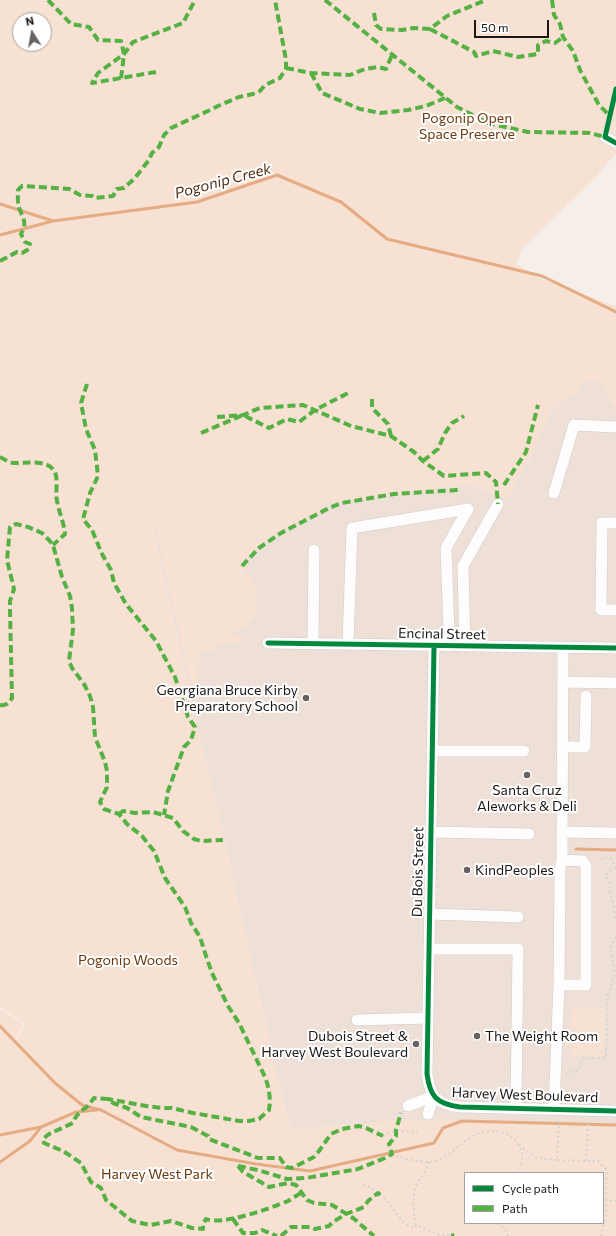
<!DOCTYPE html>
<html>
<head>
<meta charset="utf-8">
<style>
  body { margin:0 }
  #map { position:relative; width:616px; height:1236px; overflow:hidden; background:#f5eee9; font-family:Commissioner,sans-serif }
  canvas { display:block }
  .legend { position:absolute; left:464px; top:1172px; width:140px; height:52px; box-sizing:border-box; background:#fff; border:1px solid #a4a2a1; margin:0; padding:5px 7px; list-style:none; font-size:12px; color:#1b1714 }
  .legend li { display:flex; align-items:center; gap:8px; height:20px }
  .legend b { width:20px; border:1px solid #a4a2a1 }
  .north { position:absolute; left:12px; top:12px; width:40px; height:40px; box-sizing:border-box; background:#fff; border:1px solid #a4a2a1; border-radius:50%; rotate:349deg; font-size:11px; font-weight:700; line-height:16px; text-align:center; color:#1b1714 }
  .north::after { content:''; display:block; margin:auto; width:14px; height:18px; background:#67625f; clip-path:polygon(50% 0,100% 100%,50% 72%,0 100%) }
  .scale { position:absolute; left:474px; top:20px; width:75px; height:18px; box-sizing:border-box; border:2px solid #1b1714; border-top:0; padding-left:5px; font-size:12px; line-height:14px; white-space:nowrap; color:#1b1714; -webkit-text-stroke:3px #fff; paint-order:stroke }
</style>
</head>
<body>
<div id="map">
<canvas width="616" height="1236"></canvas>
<ul class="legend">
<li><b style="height:5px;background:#00873e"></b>Cycle path</li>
<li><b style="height:5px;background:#55b144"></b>Path</li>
</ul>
<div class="north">N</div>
<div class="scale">50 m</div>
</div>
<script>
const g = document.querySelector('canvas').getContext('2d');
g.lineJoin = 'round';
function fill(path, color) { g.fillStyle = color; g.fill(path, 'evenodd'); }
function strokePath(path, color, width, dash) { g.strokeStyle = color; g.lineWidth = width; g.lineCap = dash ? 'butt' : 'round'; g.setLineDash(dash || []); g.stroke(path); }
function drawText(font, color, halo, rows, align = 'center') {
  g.font = font + ' Commissioner,sans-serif'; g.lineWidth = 4; g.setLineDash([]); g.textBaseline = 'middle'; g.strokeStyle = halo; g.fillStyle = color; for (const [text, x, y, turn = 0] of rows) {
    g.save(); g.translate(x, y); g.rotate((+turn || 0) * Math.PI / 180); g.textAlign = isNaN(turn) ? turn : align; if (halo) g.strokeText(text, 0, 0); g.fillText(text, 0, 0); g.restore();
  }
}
fill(new Path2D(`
  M616,359V1123L290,1129L238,904L226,845L198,730L152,524L471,484L507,498L532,455L556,396Z`), '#eee0d7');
fill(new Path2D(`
  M0,0H616V153L597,176L523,248L516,264L536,277L616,306V408L609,401L606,388L595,381L583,382L573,396L561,400L551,415L554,401L532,455L507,498L471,484L312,504L299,511L315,505L329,506L271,535L239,564L254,581L257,614L244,627L229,634L241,637L239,642L219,644L216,651H199L197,712L155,526L158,524L152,525L198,730L226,845L238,904L290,1129L402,1120L616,1123V1236H0V1009L24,1024L15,1039L16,1040L26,1024L0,1007ZM20,20H44V44H20ZM465,1173H603V1223H465Z
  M571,1007L605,1008L604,1056H570Z`), '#f7e1d2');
strokePath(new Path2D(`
  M0,204L53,221
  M0,235L53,221L197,202L277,175L341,202L387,239L542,276L616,312
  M576,849L616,850
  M0,1026L55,1083L82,1105L101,1110L177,1150L256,1164L310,1171L434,1143L443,1128L462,1121L616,1125
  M0,1135L41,1127
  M0,1162L30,1141L41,1127L76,1112L97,1110`), '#e5ac83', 3);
const minor = new Path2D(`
  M605,137L616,143
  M554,493L574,425L616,427
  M616,523H602L601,610H616
  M268,643L616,648
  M313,644L314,550
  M348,644L352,528L468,509L446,548L449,632L448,646
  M434,646L427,1074C430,1097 437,1104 460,1107L616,1111
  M465,646L463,566L498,504
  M563,682L616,683
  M562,747H585L586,696
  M432,751H524
  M431,832L529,834
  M563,832L616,833
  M562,860L563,647
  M430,914L518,917
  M429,949H518L516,1109
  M357,1020L428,1018
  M408,1106L434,1096
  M554,1109L559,985L560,869L562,860L583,861L586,866V985H559
  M428,1114L434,1096`);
strokePath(minor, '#cfcbc7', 12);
strokePath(new Path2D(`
  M601,860L603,858C610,857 612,859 615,865V868L609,871L606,875L610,884V891L616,919
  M566,1074L578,1070L582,1059L606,1057L607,998L615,974L610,950L616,936
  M559,1121L557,1160L598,1161L607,1170L606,1200H603
  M383,1136L396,1130L418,1133
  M389,1144L393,1155C401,1158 422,1163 429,1162C447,1161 457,1145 471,1137C491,1127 511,1128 521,1150C524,1158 522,1166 517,1173
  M519,1145L537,1158L557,1160
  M586,1161L588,1122
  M429,1162C427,1171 421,1176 417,1184C411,1198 414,1211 416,1225L437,1234L456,1236
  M363,1184C371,1188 377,1192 384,1198C394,1209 400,1224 415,1228L416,1225
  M498,1223L505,1229L508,1236
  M601,1236L606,1213V1200L616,1201`), '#d5d3d1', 2, [2, 3]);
strokePath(minor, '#fefcfc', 11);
strokePath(new Path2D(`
  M48,0L71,24L89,27L98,40L121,41L124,54L121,79
  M325,0L457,107L488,123L528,132L590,133L605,137L606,134
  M552,0L554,15L560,24L563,37L573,51L580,70L599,105L609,115
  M374,13L376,25L381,29L402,30L413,28L430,29L447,16L486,0
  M430,29L474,52L476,56L493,51L518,57L538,54V45L546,41L555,43L563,37
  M286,68L311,73L350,75L365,69L378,67L386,69L392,55
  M156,72L92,83L98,73L124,54L133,42L183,23L195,0
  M311,73L322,93L360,109L380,113L408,110L426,106L445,98
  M0,261L17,252L22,253L29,249L30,244L25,242L21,234C27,222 24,221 20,210C17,203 18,196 18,190L22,186L69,189L80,195L92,196L95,198L113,196L117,189L124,188L135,178L149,160L152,153L159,147L164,135L171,128L210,110L218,106L239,97L253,94L260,91L265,85L280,78L286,68V60L275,0
  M87,384L81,403L86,429L95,450L98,476L90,493L83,519L92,530L102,554L111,570L114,583L126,604L156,641L175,677L188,717L195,727L191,740L184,747L168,791L164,815
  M372,399V408L388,424L391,436
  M217,417L243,415L260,408L303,405L351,426L391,436L414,452L423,461L444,476L486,473L496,482L498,504
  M201,433L243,415L269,428L287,419L299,422L315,410L350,392
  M0,457C4,459 10,463 14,463C23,463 31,462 40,463C64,467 54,486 57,501C59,512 64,523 65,534L53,545
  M423,461L438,449L445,433L452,423L464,416
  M504,485L526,452L538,405
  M242,566L259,548L281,533L329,508L342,503L394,494L458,490
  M0,705C6,706 9,703 12,698L10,610V601L14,589L7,560L10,527L16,524L28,527L42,533L49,540L53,545L62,577L70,596L72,608L73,630L69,661L72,668L84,684L90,696L93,707L95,737L105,762L107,771V787L100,802L104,809L119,814L127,824L142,836L154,851L165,878L185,907L191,923L200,937L206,956L212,973L228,1006L239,1023L265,1077C269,1088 271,1098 269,1110L259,1119L249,1121H239L193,1113L172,1108H163L146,1106L108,1099
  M119,814L123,811L135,813L153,812L173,818L183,831L194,839L201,841L223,840
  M238,1166L258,1170L287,1179L306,1178L358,1169L385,1158L392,1154L389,1144L396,1136V1130L401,1113
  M238,1166L243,1172L269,1187L288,1183L296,1185L307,1200L314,1203L332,1205L353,1218L374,1236
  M301,1193C297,1195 292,1199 288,1201C271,1208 222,1226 206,1219L203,1224V1229L192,1228L171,1221L150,1225L132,1221L106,1200L101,1188L91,1182L81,1163L63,1151L44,1143L43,1139L49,1134L73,1123C76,1114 81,1111 88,1106C90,1104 92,1100 94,1098L108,1099L113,1103L127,1108L141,1117L191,1127L208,1136L209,1139L258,1158H280L286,1167L292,1168L314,1157L319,1151L331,1134L342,1129L359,1126L366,1128L383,1136
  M233,1219L243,1233H255L262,1230L277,1236
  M451,1235L454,1236
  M281,1236L291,1227H310L315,1229L329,1226L333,1222L346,1214L364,1207L368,1201L378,1193L380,1195`), '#55b144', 4, [8, 4]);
strokePath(new Path2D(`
  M616,89L605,137L616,143
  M268,643L616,648
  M434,646L427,1074C430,1097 437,1104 460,1107L616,1111`), '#00873e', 5);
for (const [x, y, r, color] of [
  [306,698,4,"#67625f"],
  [527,775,4,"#67625f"],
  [467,870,4,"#67625f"],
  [477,1036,4,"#67625f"],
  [416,1044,4,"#67625f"]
]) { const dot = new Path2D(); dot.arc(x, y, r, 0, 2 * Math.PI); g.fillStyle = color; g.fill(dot); strokePath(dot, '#fff', 1.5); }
drawText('14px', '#6d390e', '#fff', [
  ["Pogonip Open",467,118],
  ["Space Preserve",467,134],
  ["Pogonip Woods",128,960],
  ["Harvey West Park",157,1174]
]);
drawText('14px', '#1b1714', '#fff', [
  ["Encinal Street",442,634,1],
  ["Du Bois Street",418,872,-89],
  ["Harvey West Boulevard",525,1095,2]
]);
drawText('14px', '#1b1714', '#fff', [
  ["Georgiana Bruce Kirby",298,690],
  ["Preparatory School",298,706],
  ["Santa Cruz",527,790,"center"],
  ["Aleworks & Deli",527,806,"center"],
  ["KindPeoples",475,870,"left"],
  ["Dubois Street &",408,1036],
  ["Harvey West Boulevard",408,1052],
  ["The Weight Room",485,1036,"left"]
], 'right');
drawText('italic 15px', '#4f2f17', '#fff', [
  ["Pogonip Creek",223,181,-15]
]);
</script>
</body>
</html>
